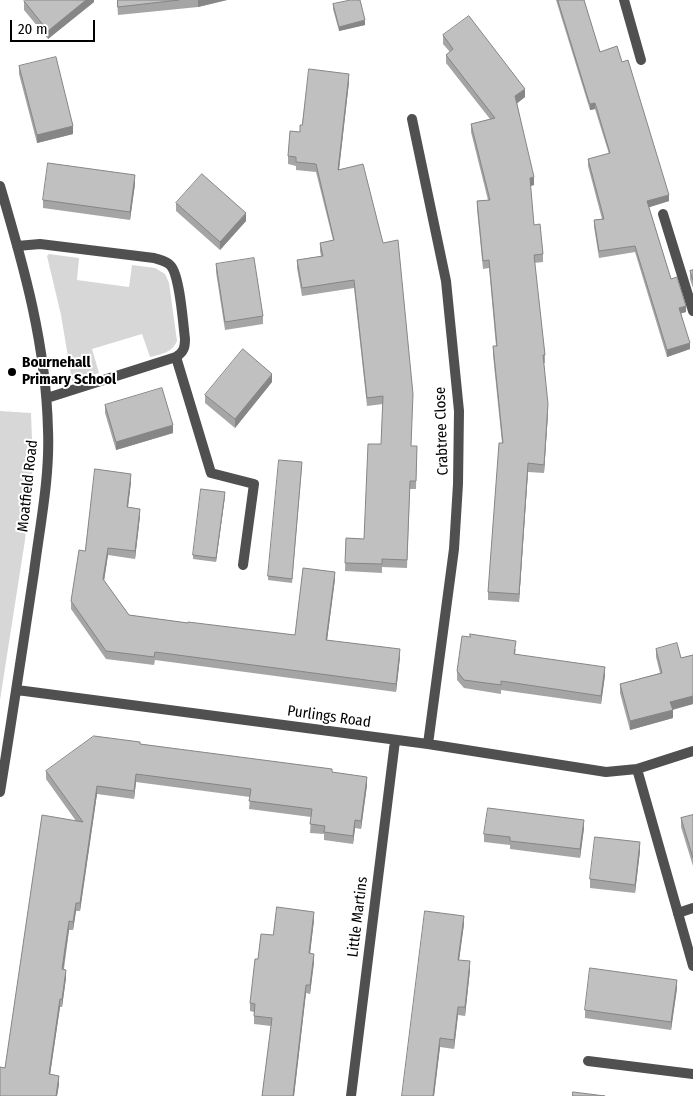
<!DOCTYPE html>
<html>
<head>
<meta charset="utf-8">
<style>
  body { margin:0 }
  #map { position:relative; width:693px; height:1096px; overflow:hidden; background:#fff; font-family:"Fira Sans Condensed",sans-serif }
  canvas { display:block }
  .scale { position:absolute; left:10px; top:20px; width:85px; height:22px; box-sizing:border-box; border:2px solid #000; border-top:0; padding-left:6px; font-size:15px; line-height:18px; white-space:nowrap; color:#000; -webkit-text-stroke:4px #fff; paint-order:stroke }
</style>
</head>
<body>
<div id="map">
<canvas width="693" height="1096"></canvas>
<div class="scale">20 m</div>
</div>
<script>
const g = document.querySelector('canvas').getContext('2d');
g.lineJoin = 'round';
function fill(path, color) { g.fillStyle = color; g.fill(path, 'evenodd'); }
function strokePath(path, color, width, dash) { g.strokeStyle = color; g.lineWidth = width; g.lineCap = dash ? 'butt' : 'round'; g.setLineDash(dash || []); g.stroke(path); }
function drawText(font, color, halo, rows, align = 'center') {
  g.font = font + ' "Fira Sans Condensed",sans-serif'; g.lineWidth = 4; g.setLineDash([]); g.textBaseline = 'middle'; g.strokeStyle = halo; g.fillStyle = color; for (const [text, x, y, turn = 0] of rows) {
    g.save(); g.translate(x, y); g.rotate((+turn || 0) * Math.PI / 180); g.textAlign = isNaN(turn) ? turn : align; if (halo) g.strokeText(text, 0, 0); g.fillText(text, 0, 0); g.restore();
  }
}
fill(new Path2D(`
  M49,254L79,258L77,280L129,287L132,265L155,268L165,274L169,283L177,341C172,353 161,354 150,357L142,334L92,349L99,373L72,381L61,315L47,256Z
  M0,411L31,413L33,467L25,540L0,700Z`), '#d7d7d7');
strokePath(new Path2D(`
  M624,0L641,60
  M663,214L693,311
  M176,357L211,473L254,484L243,565
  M678,913L693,908`), '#505050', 10);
strokePath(new Path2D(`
  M412,119L446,281L459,411L458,484L454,549L428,744
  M0,186C24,267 46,344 48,430C50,477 40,525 34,572C23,645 12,719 0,792
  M17,246L40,244L154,258C160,260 167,261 171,266C180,277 183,323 185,339C185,347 184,352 176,357L47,398
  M17,690L428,744L606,772L637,769L693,751
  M637,769L693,966
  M588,1061L693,1074
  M351,1096L395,741`), '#505050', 10);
fill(new Path2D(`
  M94,0V2L48,39L24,10V1Z
  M117,0H227L198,7L118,15Z
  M556,0H584L600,52L622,62L669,201L649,207L671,279L686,312L681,313L690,349L667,357L635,252L599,258L594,227V220L602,219L588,166V159L609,154L595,109L590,110Z
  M333,4L365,25L339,31L333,9Z
  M443,35L525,97L517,103L534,185L530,186L534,225L543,254V262L534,263L545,355V363H544L548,413L544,473L528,472L519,602L488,600V592L502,443L493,355V346H496L489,268L483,269L477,209V201L488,200L471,132V124L490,119L446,63V55L450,52L443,44Z
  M19,66L73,134L37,143L19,74Z
  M349,82L339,170L411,446H417L416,489H410L407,568L382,567V573L345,571L346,538L364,539L381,444L383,404L367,406L354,288L302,296L297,268V260L321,256L320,251V243L333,240L316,172L296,170V166L288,164V156L300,132L302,125Z
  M135,184L130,220L43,208V200Z
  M176,203L246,221L220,250L176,211Z
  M216,264L263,316V324L225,330L216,272Z
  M693,270V288L690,279V271Z
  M272,382L235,428L205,403V395Z
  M105,405L173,433L116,450L105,413Z
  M302,466L292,583L268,580V576Z
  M131,482L128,507L140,516L135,559L108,555L104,581L129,615L188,623L295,635L335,579L327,640L400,657L396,692L155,660L154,665L106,659L71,609V601L85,551Z
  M225,496L216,562L193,559V555Z
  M516,649L515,654L605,675L601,704L501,690V694L464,688L457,680V671Z
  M656,649L681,658L693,655V704L673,710V718L630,730L620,693V684L660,673L656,657Z
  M140,744L332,772L367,785L361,829L355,828L353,844L324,840V834L310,833L311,817L249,809L250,797L136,782L134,799L97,794L80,911H76L73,930H69L64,969L66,978L62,1007H60L50,1074L59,1084L57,1096H0L5,1068L76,821L46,779V771Z
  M693,815V866L681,827V818Z
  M584,828L580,858L510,849V845L484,842V834Z
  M640,851L635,893L590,888V879Z
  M314,920L310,953L314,962L310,994L306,993L294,1096H262L271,1026L254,1024V1012L250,1011V1003L273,935Z
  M464,924L459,960L470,970L465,1016L458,1015L454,1049L440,1047L434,1096H402Z
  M677,988L671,1030L585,1018V1010Z`), '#a5a5a5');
fill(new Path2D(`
  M86,0H94V2L48,39V31Z
  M198,0H227L198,7Z
  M365,20V25L339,31V27Z
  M349,74V82L338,178V170Z
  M525,89V97L515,105V96Z
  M595,103V109L590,110V104Z
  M73,126V134L37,143V135Z
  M135,175V184L130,220V212Z
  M534,177V185L530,186V178Z
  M669,195V201L647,208V201Z
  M246,213V221L220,250V242Z
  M686,306V312L679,314V308Z
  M690,343V349L667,357V350Z
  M272,374V382L235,428V419Z
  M548,404V413L544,473V465Z
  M173,425V433L116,450V442Z
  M528,463V472L519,602V594Z
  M131,474V482L127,515V507Z
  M225,492V496L216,562V558Z
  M140,509V516L135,559V551Z
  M108,548V555L103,587V579Z
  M335,572V579L326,648V640Z
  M400,649V657L396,692V684Z
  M605,667V675L601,704V696Z
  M693,696V704L670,710V702Z
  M673,710V718L630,730V721Z
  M136,774V782L134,799V791Z
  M367,777V785L361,829V821Z
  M97,786V794L80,911V903Z
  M355,820V828L353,844V836Z
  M584,820V828L580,858V849Z
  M640,842V851L635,893V885Z
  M76,903V911L73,930V922Z
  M314,912V920L309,962V953Z
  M464,916V924L458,968V960Z
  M69,921V930L62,977V969Z
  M314,954V962L310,994V985Z
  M470,961V970L465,1016V1007Z
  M66,970V978L62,1007V999Z
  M677,980V988L671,1030V1022Z
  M306,985V993L294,1096H293Z
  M60,999V1007L49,1082V1074Z
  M458,1007V1015L454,1049V1040Z
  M440,1038V1047L434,1096H433Z
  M59,1076V1084L57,1096H56Z`), '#868686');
const building = new Path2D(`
  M25,0H86L48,31L24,1Z
  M118,0H179L118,7Z
  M351,0H360L365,20L339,27L333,4Z
  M558,0H584L600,52L617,46L622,62L628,60L669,195L647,201L671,279L677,277L686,306L679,308L690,343L667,350L635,246L599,251L594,220L604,219L588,159L610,153L595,103L590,104Z
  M469,16L525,89L515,96L534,177L530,178L534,225L540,224L543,254L534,255L545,355H543L548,404L544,465L528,463L519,594L488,592L499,443H503L493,346H497L489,260L483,261L477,201L490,200L471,124L495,118L446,55L453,49L443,35Z
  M56,57L73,126L37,135L19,66Z
  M309,69L349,74L338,170L363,164L383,243L398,240L413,394L411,446H417L416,481H410L407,560L382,559V564L345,563L346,538L364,539L368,444H381L383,396L367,398L354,280L302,288L297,260L323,256L320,243L334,240L316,164L296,162V157L288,156L290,131L300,132V125H302Z
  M48,163L135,175L130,212L43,200Z
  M202,174L246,213L220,242L176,203Z
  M254,258L263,316L225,322L216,264Z
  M693,270V280L690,271Z
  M243,349L272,374L235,419L205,395Z
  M162,388L173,425L116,442L105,405Z
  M279,460L302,462L292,579L268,576Z
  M95,469L131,474L127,507L140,509L135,551L108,548L103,579L129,615L188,623V622L295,635L303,568L335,572L326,640L400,649L396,684L155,652L154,657L106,651L71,601L79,550L85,551Z
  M201,489L225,492L216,558L193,555Z
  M470,634L516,641L514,654L605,667L601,696L501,681V685L464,680L457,671L462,636L470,637Z
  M677,643L681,658L693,655V696L670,702L673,710L630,721L620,684L662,673L656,649Z
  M94,736L140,742V744L332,769V772L367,777L361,821L355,820L353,836L324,832L325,826L310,824L312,809L249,801L251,789L136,774L134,791L97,786L80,903H76L73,922L69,921L62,969L66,970L62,999H60L49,1074L59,1076L56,1096H0V1067L5,1068L42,815L83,822L46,771Z
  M488,808L584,820L580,849L510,841V837L484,834Z
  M693,815V858L681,818Z
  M595,837L640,842L635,885L590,879Z
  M277,907L314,912L309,953L314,954L310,985H306L293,1096H262L272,1018L254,1016L255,1004L250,1003L255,959H258L261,934L273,935Z
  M425,911L464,916L458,960L470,961L465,1007H458L454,1040L440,1038L433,1096H402Z
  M590,968L677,980L671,1022L585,1010Z
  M573,1092L605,1096H573Z`);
fill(building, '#c0c0c0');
strokePath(building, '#868686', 1);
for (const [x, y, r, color] of [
  [12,372,5,"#000"]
]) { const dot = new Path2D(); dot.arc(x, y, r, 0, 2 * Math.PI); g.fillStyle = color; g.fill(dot); strokePath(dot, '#fff', 2); }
drawText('bold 15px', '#000', '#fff', [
  ["Bournehall",22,363],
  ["Primary School",22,380]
], 'left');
drawText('15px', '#000', '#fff', [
  ["Crabtree Close",442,431,-92],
  ["Moatfield Road",28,486,-84],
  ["Purlings Road",329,717,8],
  ["Little Martins",358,917,-83]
]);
</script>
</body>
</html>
